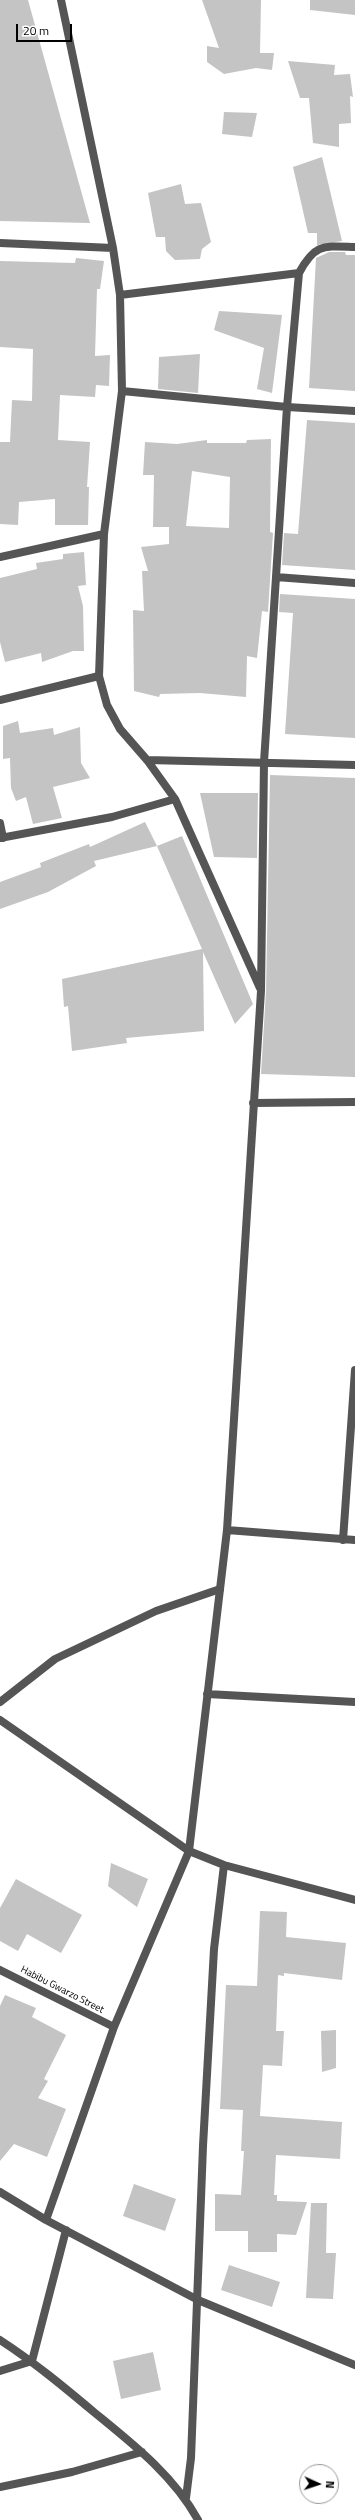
<!DOCTYPE html>
<html>
<head>
<meta charset="utf-8">
<style>
  body { margin:0 }
  #map { position:relative; width:355px; height:2520px; overflow:hidden; background:#fff; font-family:"Titillium Web",sans-serif }
  canvas { display:block }
  .north { position:absolute; left:299px; top:2464px; width:40px; height:40px; box-sizing:border-box; background:#fff; border:1px solid #999; border-radius:50%; rotate:93deg; font-size:11px; font-weight:700; line-height:16px; text-align:center; color:#000 }
  .north::after { content:''; display:block; margin:auto; width:14px; height:18px; background:#000; clip-path:polygon(50% 0,100% 100%,50% 72%,0 100%) }
  .scale { position:absolute; left:16px; top:24px; width:56px; height:18px; box-sizing:border-box; border:2px solid #000; border-top:0; padding-left:5px; font-size:12px; line-height:14px; white-space:nowrap; color:#000; -webkit-text-stroke:3px #fff; paint-order:stroke }
</style>
</head>
<body>
<div id="map">
<canvas width="355" height="2520"></canvas>
<div class="north">N</div>
<div class="scale">20 m</div>
</div>
<script>
const g = document.querySelector('canvas').getContext('2d');
g.lineJoin = 'round';
function fill(path, color) { g.fillStyle = color; g.fill(path, 'evenodd'); }
function strokePath(path, color, width, dash) { g.strokeStyle = color; g.lineWidth = width; g.lineCap = dash ? 'butt' : 'round'; g.setLineDash(dash || []); g.stroke(path); }
function drawText(font, color, halo, rows, align = 'center') {
  g.font = font + ' "Titillium Web",sans-serif'; g.lineWidth = 4; g.setLineDash([]); g.textBaseline = 'middle'; g.strokeStyle = halo; g.fillStyle = color; for (const [text, x, y, turn = 0] of rows) {
    g.save(); g.translate(x, y); g.rotate((+turn || 0) * Math.PI / 180); g.textAlign = isNaN(turn) ? turn : align; if (halo) g.strokeText(text, 0, 0); g.fillText(text, 0, 0); g.restore();
  }
}
fill(new Path2D(`
  M0,0H28L90,223L0,221Z
  M202,0H261L260,53H274L272,70L256,68L224,74L207,62V46L219,48Z
  M310,0H355V15L310,10Z
  M288,61L335,65L334,75L350,74L353,97L350,96L351,123L339,124V147L313,143L309,98H300Z
  M224,112L257,113L252,137L222,134Z
  M322,157L342,241L317,245V233H308L293,167Z
  M181,184L185,204L201,203L211,242L202,249L200,259L175,260L166,251L165,237H156L148,193Z
  M329,252H345L346,255H355V391L309,388L316,258Z
  M76,258L104,261L100,289H97L95,356L110,355L109,386L96,385L95,397L60,395L58,440L90,442L87,487H89L88,525H55V499L19,502L18,525L0,524V442H10L12,400L32,401L33,349L0,347V261L75,263Z
  M219,311L282,315L272,393L257,389L264,348L214,330Z
  M200,354L198,393L158,389L159,357Z
  M307,420L355,423V570L282,565L284,533L298,534Z
  M271,439L270,532L273,533L268,612L262,611L257,658L247,656L246,697L200,693L160,694L159,697L134,691L133,610L144,611L142,571H148L141,547L169,544V527H153L154,475H143L145,442L177,444L207,440V443H246L247,440ZM192,471L230,477L229,528L186,526Z
  M84,552L86,585L78,586L83,606L84,651H73L42,662L41,653L5,662L0,642V578L37,569L36,563L63,559V554Z
  M280,594L355,599V738L285,734L293,613L279,612Z
  M18,721L20,733L53,728L54,735L80,727L81,763L90,778L53,787L62,818L33,824L26,797L16,801L11,788L10,758L3,759V726Z
  M270,775L355,778V1077L261,1074L266,991Z
  M200,793H258L257,858L214,857Z
  M145,822L157,846L94,861L96,866L48,892L0,909V882L41,867L40,863L89,844L90,847Z
  M182,836L253,1004L235,1024L203,952L204,1031L126,1038L127,1043L72,1051L68,1006L64,1007L62,979L202,949L157,846Z
  M111,1863L148,1879L137,1907L108,1886Z
  M16,1879L82,1915L61,1953L27,1934L18,1951L0,1941V1908Z
  M260,1911L287,1912L286,1937L346,1943L342,1980L284,1973V1976L278,1975L276,2031H284L282,2066L263,2065L260,2116L342,2122L340,2159L276,2155L274,2195H277V2201L307,2202L296,2235L277,2234V2252H248V2231H215V2194L241,2195L244,2151H241L243,2110L220,2109L226,1985L257,1986Z
  M5,1995L36,2008L32,2017L66,2035L44,2079L48,2081L38,2098L66,2109L47,2157L14,2144L0,2161V2006Z
  M336,2030V2068L322,2072L321,2031Z
  M134,2184L176,2199L165,2231L123,2216Z
  M311,2203H327L326,2253H336L333,2299L306,2298Z
  M229,2265L280,2282L272,2307L221,2290Z
  M153,2352L161,2390L121,2399L113,2361Z`), '#c4c4c4');
strokePath(new Path2D(`
  M0,1702L55,1659L156,1611L220,1589`), '#555', 8);
strokePath(new Path2D(`
  M61,0L113,248L120,295L122,391L104,534L99,676L107,705L120,729L147,760L175,799L260,988
  M0,243L113,248
  M120,295L299,273
  M122,391L287,407L355,411
  M0,557L104,534
  M276,577L355,583
  M0,700L99,676
  M147,760L355,765
  M0,823L3,838
  M0,838L112,817L175,799
  M253,1103L355,1102
  M227,1530L355,1540
  M343,1540L355,1370
  M207,1694L355,1702
  M0,1720L189,1851L224,1865L355,1900
  M0,1970L114,2027
  M0,2192L46,2220L198,2300L355,2365
  M46,2220L114,2027L189,1851L227,1530L261,991L264,762L287,407L299,273C315,243 324,246 355,247
  M0,2340C34,2362 64,2387 95,2413C133,2444 174,2476 198,2520
  M0,2371L32,2361L66,2230
  M0,2487L72,2472L142,2452
  M186,2498L191,2458L203,2146L214,1949L224,1865`), '#555', 8);
drawText('10px', '#000', '#fff', [
  ["Habibu Gwarzo Street",62,1990,27]
]);
</script>
</body>
</html>
